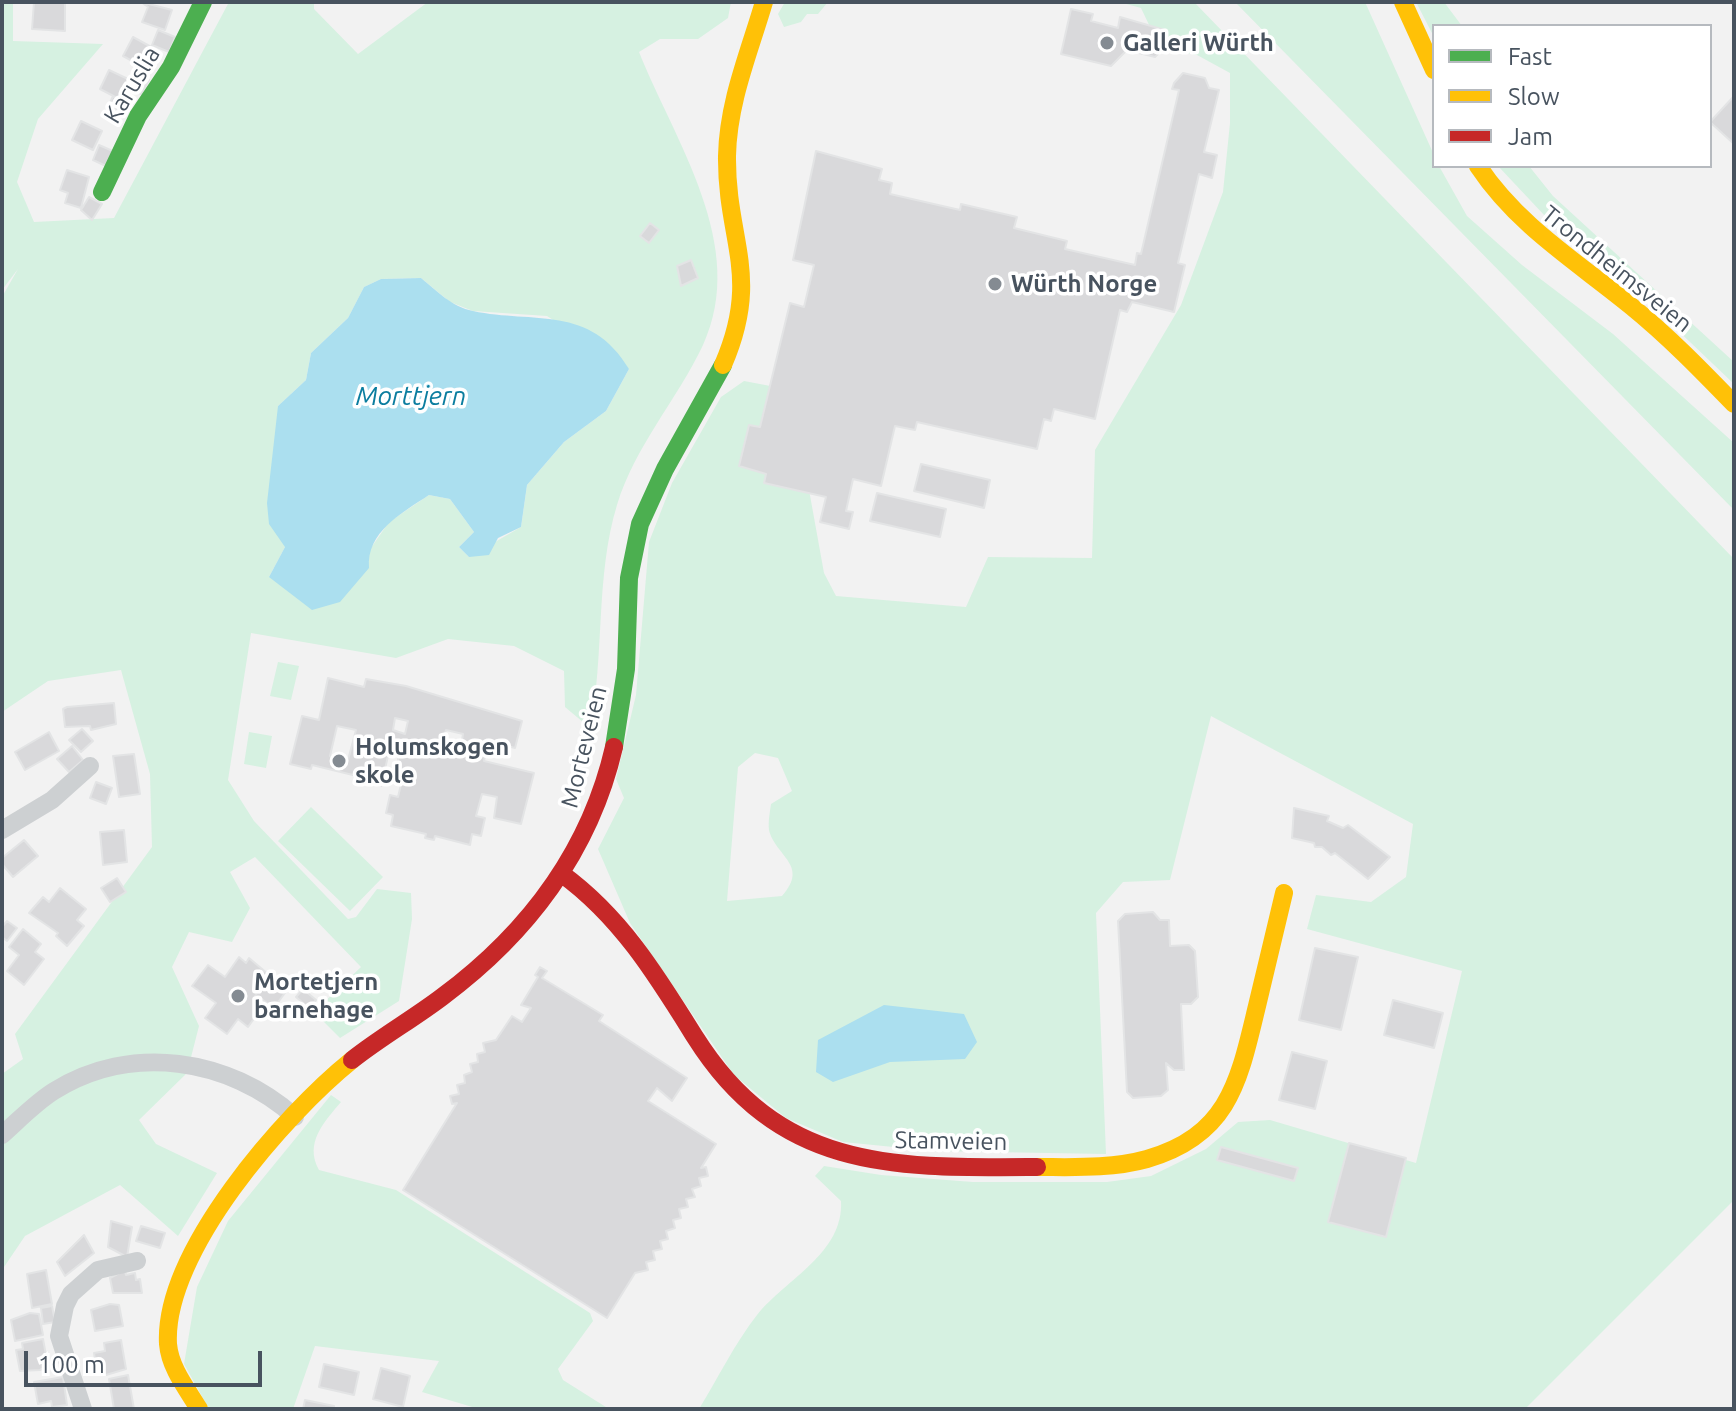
<!DOCTYPE html>
<html>
<head>
<meta charset="utf-8">
<style>
  body { margin:0 }
  #map { position:relative; width:1736px; height:1411px; overflow:hidden; background:#f2f2f2; font-family:Ubuntu,sans-serif }
  canvas { display:block }
  .frame { position:absolute; inset:0; border:4px solid #48535f; pointer-events:none }
  .legend { position:absolute; left:1432px; top:24px; width:280px; height:144px; box-sizing:border-box; background:#fff; border:2px solid #b6babf; margin:0; padding:10px 14px; list-style:none; font-size:24px; color:#48535f }
  .legend li { display:flex; align-items:center; gap:16px; height:40px }
  .legend b { width:40px; border:2px solid #b6babf }
  .scale { position:absolute; left:24px; top:1351px; width:238px; height:36px; box-sizing:border-box; border:4px solid #48535f; border-top:0; padding-left:10px; font-size:24px; line-height:28px; white-space:nowrap; color:#48535f; -webkit-text-stroke:6px #fff; paint-order:stroke }
</style>
</head>
<body>
<div id="map">
<canvas width="1736" height="1411"></canvas>
<div class="frame"></div>
<ul class="legend">
<li><b style="height:10px;background:#4caf50"></b>Fast</li>
<li><b style="height:10px;background:#ffc107"></b>Slow</li>
<li><b style="height:10px;background:#c62828"></b>Jam</li>
</ul>
<div class="scale">100 m</div>
</div>
<script>
const g = document.querySelector('canvas').getContext('2d');
g.lineJoin = 'round';
function fill(path, color) { g.fillStyle = color; g.fill(path, 'evenodd'); }
function strokePath(path, color, width, dash) { g.strokeStyle = color; g.lineWidth = width; g.lineCap = dash ? 'butt' : 'round'; g.setLineDash(dash || []); g.stroke(path); }
function drawText(font, color, halo, rows, align = 'center') {
  g.font = font + ' Ubuntu,sans-serif'; g.lineWidth = 7; g.setLineDash([]); g.textBaseline = 'middle'; g.strokeStyle = halo; g.fillStyle = color; for (const [text, x, y, turn = 0] of rows) {
    g.save(); g.translate(x, y); g.rotate((+turn || 0) * Math.PI / 180); g.textAlign = isNaN(turn) ? turn : align; if (halo) g.strokeText(text, 0, 0); g.fillText(text, 0, 0); g.restore();
  }
}
fill(new Path2D(`
  M2,2H13V41L103,44L38,119L17,182L34,222L114,218L229,2H314V9L358,54L428,2H731L728,18L698,39H660L639,52C675,142 749,246 703,345C677,400 635,446 617,505C595,577 605,655 590,728L565,707L564,671L514,646L448,639L396,658L251,633L228,780L254,821L348,919L356,917L377,889L411,893L412,919L399,1001L340,1038L314,1012L361,967L255,857L230,872L250,908L232,942L189,932L172,967L199,1026L187,1073L139,1120L156,1144L217,1173L178,1236L120,1185L25,1236L2,1270V1074L23,1059L15,1034L152,847L150,774L121,670L48,681L2,712V297L18,269L2,290ZM421,278L450,302L473,311L547,316L629,369L606,411L564,442L527,485L521,527L469,557L459,547L474,532L450,499L429,495L389,522L368,552L269,577L285,547L278,406L306,380L311,353L348,318L364,287L381,279Z
  M785,2H828L818,14H807L801,22L784,27L778,14Z
  M1119,2H1194L1734,559V1200L1525,1409H699C718,1378 735,1343 757,1315C786,1279 844,1253 841,1201L815,1176L824,1166L881,1175L973,1182H1107L1151,1176L1206,1149L1238,1122L1270,1120L1416,1163L1462,971L1307,929L1316,895L1371,902L1406,877L1413,824L1211,716L1170,880L1123,882L1096,913L1106,1154L934,1151L843,1142L786,1118L734,1075L630,923L598,849L624,798L616,779L636,695L649,542L672,483L721,397L744,381L786,389L793,401L824,573L836,596L966,607L988,557L1092,558L1095,450L1181,305L1223,192L1230,123V73L1197,55L1160,48L1141,8ZM755,753L778,758L792,791L771,804C770,811 768,822 769,830C775,856 810,865 782,896L727,901L738,767Z
  M1235,2H1365L1434,155V166H1439L1467,216L1522,265L1613,334L1734,443V510Z
  M1416,2H1444L1462,26H1434V37Z
  M1498,166H1529L1553,196L1734,362V384L1625,280L1545,216Z
  M278,662L299,666L291,700L270,696Z
  M249,732L272,736L266,768L244,764Z
  M311,807L383,877L350,911L278,841Z
  M331,1095L341,1102C324,1122 304,1143 319,1170L396,1190L590,1313L593,1321L558,1369L563,1380L609,1409H479L422,1392L439,1361L315,1346L293,1409H209L184,1364L197,1287L228,1221Z`), '#d6f1e1');
fill(new Path2D(`
  M421,278C437,291 452,307 473,311C534,324 590,304 629,369L606,411L564,442L527,485L521,527L498,538L489,555L469,557L459,547L474,532L450,499L429,495C402,513 366,532 369,568L340,602L312,610L269,577L285,547L269,524L267,503L278,406L306,380L311,353L348,318L364,287L381,279Z
  M884,1005L964,1014L977,1042L965,1059L890,1062L833,1082L816,1072L818,1040Z`), '#abdfef');
const building = new Path2D(`
  M34,2L65,3V31L32,29Z
  M141,2L172,10L165,30L142,22L148,7Z
  M1071,9L1093,14L1091,21L1118,28L1120,17L1165,30L1160,52L1155,57L1127,50L1111,66L1061,54Z
  M158,30L175,37L169,52L152,45Z
  M133,37L155,49L145,68L123,56Z
  M109,70L130,80L121,100L100,89Z
  M136,72L149,80L141,94L128,87Z
  M1183,73L1205,78L1209,88L1219,90L1204,152L1217,155L1212,178L1199,174L1178,263L1185,265L1174,312L1132,302L1127,312L1120,310L1095,419L1054,409L1051,421L1044,419L1037,449L917,422L915,430L895,426L881,486L853,479L846,511L853,512L849,529L820,522L826,497L764,483L766,474L739,466L749,425L760,427L790,303L804,307L814,265L793,260L816,151L882,169L879,180L892,183L890,194L960,210L961,204L1017,217L1014,228L1067,241L1065,249L1135,265L1137,253L1141,254L1179,90L1172,89L1174,83Z
  M113,96L130,104L126,113L109,105Z
  M1734,96V144L1710,122Z
  M81,121L102,131L93,150L72,140Z
  M99,145L115,152L108,167L93,160Z
  M67,170L89,177L81,208L65,203L68,193L60,190Z
  M89,197L102,204L92,220L81,210Z
  M650,223L659,230L649,243L640,236Z
  M691,260L698,278L681,286L677,266Z
  M921,464L990,480L984,508L914,491Z
  M877,493L946,509L940,537L870,521Z
  M328,678L364,687L366,679L406,686L522,721L515,748L504,745L502,754L486,750L484,761L534,773L521,824L494,818L497,797L482,794L476,816L485,818L481,836L472,834L470,845L435,836L434,840L425,838L426,834L391,826L393,815L386,813L390,795L398,797L403,776L395,774L399,755L407,757L410,743L392,739L381,786L360,781L361,777L312,765L311,769L290,764L302,716L319,720ZM395,718L408,721L405,734L393,730ZM337,726L356,730L348,760L330,756ZM446,730L463,734L461,747L442,743Z
  M114,703L116,724L91,730L90,726L65,727L63,709L67,707Z
  M82,729L93,741L81,752L69,740Z
  M49,732L59,751L25,770L15,752Z
  M72,746L83,760L69,772L57,759Z
  M134,754L140,794L119,797L113,756Z
  M96,782L112,788L106,804L90,798Z
  M1294,808L1329,816L1327,821L1343,828L1348,825L1390,857L1368,879L1335,853L1331,855L1322,847H1315L1314,843L1292,838Z
  M124,830L127,862L103,865L100,832Z
  M24,840L38,856L13,877L2,864V858Z
  M117,878L126,892L110,902L101,888Z
  M60,888L86,909L77,920L84,926L67,946L56,936L58,933L29,913L43,897L49,902Z
  M1153,912L1160,920H1169L1170,946L1189,945L1195,951L1198,997L1191,1004H1181L1184,1070H1174L1166,1063L1168,1090L1161,1096L1133,1098L1127,1092L1118,921L1125,914Z
  M7,921L17,928L7,941L2,937V927Z
  M23,929L41,944L35,952L44,959L24,985L7,971L19,955L9,947Z
  M1315,948L1358,957L1341,1030L1299,1020Z
  M239,957L246,963L249,958L287,990L274,1008L256,995L253,999L263,1006L248,1027L238,1019L227,1034L205,1018L216,1003L192,986L208,965L225,977Z
  M540,967L547,971L542,978L603,1015L599,1021L687,1078L672,1101L657,1088L648,1101L716,1144L701,1168L706,1167L708,1176L699,1178L701,1186L692,1189L695,1197L686,1199L688,1207L679,1209L681,1218L673,1220L675,1228L666,1231L668,1239L660,1241L662,1249L653,1251L655,1260L646,1262L648,1270L635,1273L607,1318L403,1190L457,1103L452,1104L450,1096L459,1094L457,1085L465,1083L464,1075L472,1072L470,1064L478,1062L477,1054L485,1052L483,1043L496,1040L512,1016L522,1022L531,1008L521,1005L538,977L535,975Z
  M303,989L316,1000L309,1008L296,997Z
  M1393,1000L1443,1013L1434,1048L1384,1035Z
  M1292,1052L1327,1061L1315,1109L1279,1100Z
  M1349,1143L1406,1158L1386,1237L1328,1222Z
  M1221,1147L1298,1168L1294,1181L1217,1160Z
  M111,1221L132,1227L127,1257L108,1247Z
  M141,1226L165,1233L160,1248L136,1241Z
  M84,1235L94,1253L65,1276L57,1262Z
  M46,1270L52,1304L32,1308L27,1274Z
  M125,1270L126,1275L135,1273L136,1280L140,1279L142,1293H113L110,1278Z
  M110,1304L119,1305L123,1326L95,1331L91,1310Z
  M52,1306L55,1322L43,1324L41,1308Z
  M30,1313L39,1314L43,1335L15,1341L11,1320Z
  M43,1339L48,1366L40,1370L20,1371L16,1350L23,1349L22,1343Z
  M121,1340L126,1369L106,1375L97,1374L94,1353L105,1351L104,1343Z
  M324,1364L359,1372L354,1395L319,1387Z
  M381,1368L410,1376L403,1407L373,1399Z
  M128,1375L134,1409H114L109,1379Z
  M63,1377L67,1405L52,1407L51,1401L38,1404L34,1382Z
  M305,1400L334,1406V1409H303Z`);
fill(building, '#d9d9db');
strokePath(building, '#e3e4e5', 2);
strokePath(new Path2D(`
  M2,830L52,800L90,766
  M2,1135C19,1120 35,1103 54,1091C131,1043 229,1058 295,1117
  M83,1409L59,1336L65,1306L71,1294L98,1270L137,1261`), '#cdd0d2', 18);
strokePath(new Path2D(`
  M102,192L138,116L171,67L203,2
  M614,747L626,669L629,578L640,524L665,469L723,365`), '#4caf50', 18);
strokePath(new Path2D(`
  M1403,2L1434,70
  M1478,166C1518,226 1576,261 1631,306C1668,336 1701,370 1734,404
  M723,365C762,275 726,241 727,156C728,102 749,53 764,2
  M1037,1167C1073,1167 1111,1169 1147,1159C1230,1135 1239,1080 1257,1006C1266,968 1275,931 1284,893
  M199,1409C187,1389 170,1368 168,1344C163,1252 285,1114 352,1060`), '#ffc107', 18);
strokePath(new Path2D(`
  M562,874C621,917 657,976 695,1037C780,1172 895,1168 1037,1167
  M352,1060C381,1037 413,1019 442,997C527,934 590,851 614,747`), '#c62828', 18);
for (const [x, y, r, color] of [
  [1107,43,8,"#848b92"],
  [995,284,8,"#848b92"],
  [339,761,8,"#848b92"],
  [238,996,8,"#848b92"]
]) { const dot = new Path2D(); dot.arc(x, y, r, 0, 2 * Math.PI); g.fillStyle = color; g.fill(dot); strokePath(dot, '#fff', 3); }
drawText('bold 24px', '#48535f', '#fff', [
  ["Galleri Würth",1123,43],
  ["Würth Norge",1011,284],
  ["Holumskogen",355,747],
  ["skole",355,775],
  ["Mortetjern",254,982],
  ["barnehage",254,1010]
], 'left');
drawText('24px', '#48535f', '#fff', [
  ["Karuslia",132,85,-59],
  ["Trondheimsveien",1617,269,39],
  ["Morteveien",584,747,-76],
  ["Stamveien",951,1141,1]
]);
drawText('italic 26px', '#0b7d9f', '#fff', [
  ["Morttjern",411,396]
]);
</script>
</body>
</html>
